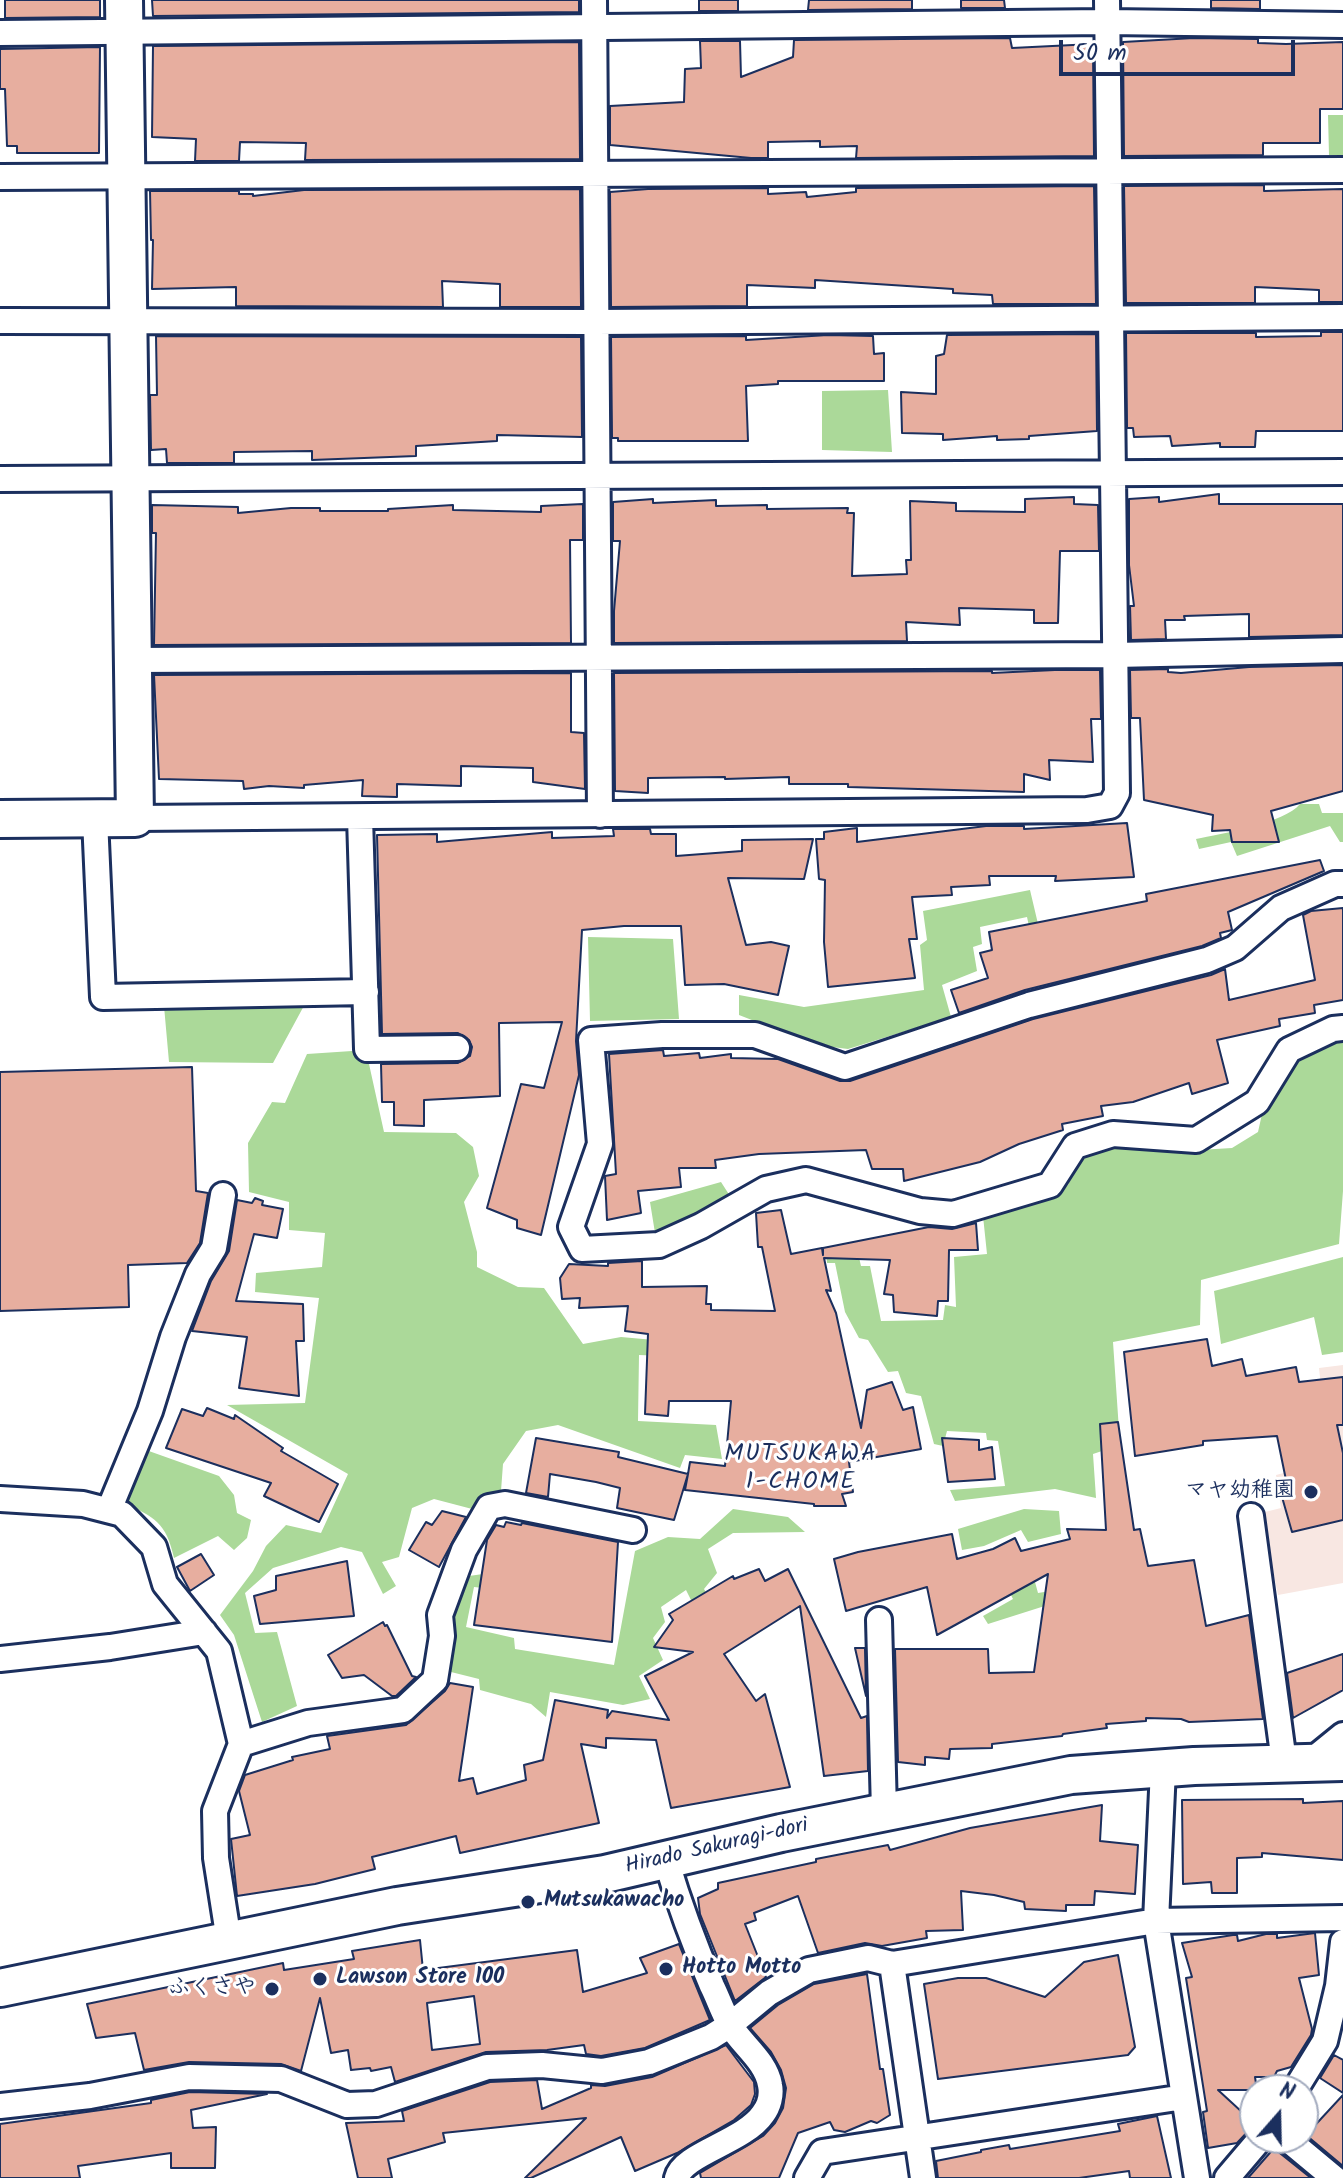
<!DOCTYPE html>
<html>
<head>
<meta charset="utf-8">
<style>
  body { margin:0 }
  #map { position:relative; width:1343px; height:2178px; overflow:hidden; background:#fff; font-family:Kalam,sans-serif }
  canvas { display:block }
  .north { position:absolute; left:1239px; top:2074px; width:80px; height:80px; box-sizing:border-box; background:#fff; border:2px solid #a4acbf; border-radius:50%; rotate:20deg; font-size:22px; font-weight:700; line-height:32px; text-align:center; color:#1b2f5e }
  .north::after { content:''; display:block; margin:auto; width:28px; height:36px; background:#1b2f5e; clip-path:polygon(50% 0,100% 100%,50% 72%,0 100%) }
  .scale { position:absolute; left:1059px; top:40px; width:236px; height:36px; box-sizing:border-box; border:4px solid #1b2f5e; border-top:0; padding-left:10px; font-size:24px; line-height:28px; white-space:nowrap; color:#1b2f5e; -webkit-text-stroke:6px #fff; paint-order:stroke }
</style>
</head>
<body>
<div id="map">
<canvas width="1343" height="2178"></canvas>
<div class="north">N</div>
<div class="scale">50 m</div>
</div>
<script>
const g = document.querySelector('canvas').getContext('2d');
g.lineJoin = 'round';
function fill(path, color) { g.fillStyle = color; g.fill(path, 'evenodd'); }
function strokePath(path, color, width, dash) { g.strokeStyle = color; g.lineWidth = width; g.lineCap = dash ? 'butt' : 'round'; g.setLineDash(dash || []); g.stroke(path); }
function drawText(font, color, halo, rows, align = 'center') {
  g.font = font + ' Kalam,"Klee One",sans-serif'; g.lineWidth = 6; g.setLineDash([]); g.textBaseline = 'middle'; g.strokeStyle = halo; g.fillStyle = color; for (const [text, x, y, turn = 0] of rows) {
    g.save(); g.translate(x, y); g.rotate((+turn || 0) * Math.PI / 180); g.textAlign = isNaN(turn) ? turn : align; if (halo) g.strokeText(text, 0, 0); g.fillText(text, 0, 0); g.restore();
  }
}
fill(new Path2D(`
  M1343,1365V1583L1278,1595L1261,1513L1281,1508L1276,1475L1329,1461L1319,1368Z`), '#f8e7e2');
fill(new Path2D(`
  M1328,115H1343V155H1329Z
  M888,390L892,452L822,450V391Z
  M1300,804H1319L1322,813H1343V842H1340L1330,826L1237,856L1231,842L1199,849L1196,839C1221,834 1285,823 1300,804Z
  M1030,890L1051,979L1041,982L1027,917L980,927L982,944L973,947L977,971L942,985L951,1017L848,1049L816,1045L739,1015V995L804,1007L924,990L920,945L927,940L923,911Z
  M588,937L673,939L679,1019L590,1021Z
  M306,1002L273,1063L169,1062L164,1006Z
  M1343,1037V1191L1339,1244L1201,1280L1200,1325L1113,1342L1120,1445L1093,1454L1096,1498L1055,1489L955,1501L950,1490L1005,1486L998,1441L987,1440L986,1433L947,1431L943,1446L934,1444L921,1396L906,1393L898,1371L888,1372L868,1340L859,1338L845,1312L835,1263H827L826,1250L856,1245L861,1266H870L881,1321L943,1320L945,1305L956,1307L954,1257L987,1254L983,1216L1068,1185L1075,1165L1098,1149L1125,1143L1199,1150L1232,1148L1258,1132L1264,1105L1293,1060Z
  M352,1051L369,1064L384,1132L456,1133L473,1147L479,1176L464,1202L477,1252V1267L518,1287L544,1288L583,1344L621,1337L665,1341L664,1356L639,1355L638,1421L716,1425L722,1459L685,1455L680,1468L558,1425L526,1431L503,1464L501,1491L476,1510L434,1499L412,1508L399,1557L382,1562L396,1586L383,1594L362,1552L341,1547L273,1568L245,1593L255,1633L277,1632L297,1706L262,1722L234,1635L220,1615L253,1571L266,1546L286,1525L321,1533L348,1474L227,1405L305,1403L319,1298L255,1292L256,1273L322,1267L325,1233L289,1230V1202L249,1192L248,1143L272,1102L285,1103L307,1054Z
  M721,1182L730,1196L655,1233L650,1202Z
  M1343,1257V1352L1322,1355L1314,1317L1221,1344L1214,1291Z
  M146,1450L219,1476L234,1495L237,1513L251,1520L247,1538L234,1550L218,1536L174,1558C166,1522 155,1518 123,1502Z
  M733,1509L788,1517L805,1532L733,1533L708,1549L717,1573L704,1589L717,1613L694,1606L686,1590L661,1607L665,1622L653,1638L663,1660L639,1676L650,1699L623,1705L550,1692L546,1717L531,1704L480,1690L479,1679L451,1672L452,1609L462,1577L490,1573L502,1590L474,1587L466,1627L514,1638L515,1649L614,1665L635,1551L668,1537L700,1539Z
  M1024,1509L1059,1511L1061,1534L1028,1542L1021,1530L984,1546L962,1550L958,1529Z
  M1035,1582L1038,1593L1069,1588L1073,1597L988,1624L983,1616L1013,1599L1008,1589Z`), '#abd999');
const building = new Path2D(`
  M5,0H100V17L5,18Z
  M152,0H579V12L153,16Z
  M699,0H738V11H699Z
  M809,0H912V9L808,10Z
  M961,0H1004L1005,8H961Z
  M1211,0H1260V9L1211,8Z
  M1010,38L1012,48L1093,44L1094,156L856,158L857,146L820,147V141L768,142V158H751L610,145V106L684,102L685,69L701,68L700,41H740L741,77L793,57L794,40Z
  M1194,38L1258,39V43L1286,44L1343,42V109H1320V143H1263V155L1124,156L1123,42Z
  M579,42L580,159L305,160L306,143L240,142L239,161H195L196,139L152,137L153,46Z
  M100,47L99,153H17V146H7L5,89H0V49Z
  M1264,185V191L1343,189V302H1319V290L1255,287V303H1126L1124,186Z
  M1094,186L1096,304H993L992,295L953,293V289L815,280V288L747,285V306L611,307L610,192L648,189L768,188V194L806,192L807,197L856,192V188Z
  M580,189L581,307H500V284L442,281L443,307L236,306V287L152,289L153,240H151L150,191H239V194H253V196L304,190Z
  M1321,332H1343V431H1256L1255,447H1220V443L1172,446L1170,436L1134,437L1133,428H1127L1126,333H1256V337L1321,336Z
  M1096,334L1097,431L1029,436V439L997,440V436L943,440V434L902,433L901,392L936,394V356L944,354L947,335Z
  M828,335L873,336L874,354L884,353V381H778V384L746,386L748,441H618V438H612L611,337L746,336V340Z
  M156,336L581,337L582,437L497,435V441L416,446V456L312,460V451L234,452V463H167L166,449L151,450L150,395H157Z
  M1219,494V504H1343V635L1249,637V614L1184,616L1185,620H1165L1166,639L1131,640L1130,606H1134L1129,565V499L1159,497V502Z
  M1074,497V504L1098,505L1099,551H1060L1058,623H1034V610L959,608L960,625L906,622L907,641L614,643V611L620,541H613V502L653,499V503L716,500V506L767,505V509L848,508L847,513H854L852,576L907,574L906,560H911L910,501L956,503V511L1025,512V499Z
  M583,504V540H570L571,643L154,645L156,533H152V505L238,507V513L291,508H320V511H388V509L453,505V510L541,512V506Z
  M1343,665V791L1271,811L1279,842H1232L1230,830L1212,831L1213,815L1144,800L1140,718H1131L1130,670L1168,669V672L1181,673L1249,667Z
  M1055,670H1100L1101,719H1091L1093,762L1049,760L1050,780L1024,774V792L848,787V784H789V777L725,779V777L648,778V793L615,791L614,673L992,671V673Z
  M571,673V732L584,733L585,789L533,782V768L461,766V786L397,784V797L362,796L363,780L304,785V788L269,786L244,789L243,781L159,779L154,675Z
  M1127,823L1134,877L1055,881L1056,876H989L990,885L951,887L952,895L912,897L917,939H909L915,978L828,987L824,942L825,880L819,879L816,839H824V832L857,828V842L986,826H1024V829Z
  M613,829H650L651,834H676V856L742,851V840L813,839L804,879L728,878L746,945L771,942L789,946L778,995L724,984L685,985L681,926H624L582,930L576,1041L579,1075L541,1235L517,1228V1220L487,1208L521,1084L544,1088L562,1022L499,1023L500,1096L424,1100V1126L394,1125V1102H382L381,1064L458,1063L470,1056L472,1047L469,1040L458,1033L382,1034L377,835L437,834V842L552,832V838L614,836Z
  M1320,860L1324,871L1228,912L1232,930L1220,933L1221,938L1202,946L1025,990L959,1013L951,990L988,978L980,953L992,950L989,932L1147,901L1146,894Z
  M1343,908V1000L1314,1005L1315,1013L1279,1019L1280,1026L1217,1040L1228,1083L1192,1094L1189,1083L1133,1102L1101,1106L1103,1116L1062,1124L1063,1130L1019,1144L980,1162L904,1181L903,1169H872L866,1150L759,1154L715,1160L716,1168H679L681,1187L638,1191L641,1213L607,1220L605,1176L616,1174L609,1054L663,1050L664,1056L699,1053L700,1058L731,1054V1058L778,1059L840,1081H850L1033,1019L1211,975L1225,969L1229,1000L1315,980L1303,915L1311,911Z
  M192,1067L196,1191L208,1193L200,1243L187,1263L128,1265L129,1307L0,1311V1072Z
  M255,1198L263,1201L262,1205L283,1209L277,1238L254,1234L236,1301L303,1304L304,1341H296L299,1396L239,1388L247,1337L192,1331L211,1281L229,1251L237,1200L252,1203Z
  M781,1210L791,1254L822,1248L823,1255V1248L929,1227L952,1229L976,1223L978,1250H949L948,1301H938L937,1316L894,1312L893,1295L884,1294L890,1260L824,1258L831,1291L826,1290L836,1313L861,1428L867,1390L892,1382L903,1410L913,1407L921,1449L849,1462L853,1492L842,1494L846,1506H814V1504L685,1490L688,1474L674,1520L617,1508L620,1488L596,1482L550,1474L548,1497L526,1493L536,1438L619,1452L618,1457L688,1474L690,1462L725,1466L731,1401H669L668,1416L645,1414L648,1334L625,1331L628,1306L579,1308L580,1298L562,1299L560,1278L569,1264L608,1266V1263L642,1261V1287L707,1286L706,1304H711V1310L775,1311L762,1247H758L756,1213Z
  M1207,1339L1212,1366L1242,1359L1246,1376L1296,1367L1299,1382L1343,1377V1425H1337L1343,1453V1520L1292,1532L1278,1483L1286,1480L1277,1436L1203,1441V1445L1135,1456L1124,1352Z
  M207,1408L234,1419L235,1415L283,1448L281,1451L338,1484L319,1522L264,1496L271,1483L166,1448L182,1409L203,1416Z
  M1118,1422L1134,1530L1140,1529L1148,1566L1194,1560L1206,1626L1249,1615L1263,1719L1189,1722L1181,1719L1146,1718V1721L1106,1724L1107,1728L1063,1734L1062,1736L992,1744V1748L950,1749L949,1759L925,1757V1765L898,1762L895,1649H988L989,1673L1034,1672L1048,1574L937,1635L927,1587L846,1611L834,1559L858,1552L952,1534L957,1559L993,1549L1015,1538L1021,1551L1070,1539L1067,1529L1106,1530L1100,1424Z
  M942,1438L979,1440V1450L992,1447L995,1479L948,1482Z
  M442,1511L466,1517L439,1567L409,1550L426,1522L432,1525Z
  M506,1522L521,1525L522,1523L618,1542L612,1642L474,1625L487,1540L496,1525L504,1527Z
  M201,1554L214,1575L190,1591L177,1567Z
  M347,1561L354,1616L260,1624L254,1596L276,1590V1576Z
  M759,1569L765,1581L788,1569L861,1718L867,1716L868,1771L824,1776L800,1606L724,1654L756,1701L765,1694L790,1787L671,1808L656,1740L606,1738V1748L581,1744L599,1823L460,1853L456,1836L372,1857L375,1869L315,1884L237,1896L231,1839L250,1835L239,1791L245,1775L293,1760L292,1757L330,1749L327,1736L406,1725L445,1691L450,1683L473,1687L459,1781L473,1778L477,1794L526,1780L524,1765L543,1760L555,1700L608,1710L607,1718L612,1711L669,1720L645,1676L693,1652L654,1647L673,1620L669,1614L733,1576L734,1579Z
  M383,1622L385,1626L387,1625L412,1676L416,1677L396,1696H392L364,1675L342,1678L328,1655Z
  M855,1648H865L866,1696Z
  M1343,1654V1690L1293,1718L1287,1673Z
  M1303,1799V1803L1343,1801V1860L1262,1853V1857L1237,1858V1893H1212L1211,1882L1183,1884L1182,1800Z
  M1102,1805L1100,1841L1138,1845L1135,1894L1095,1891L1094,1905H1066V1911L1025,1909L1024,1902L994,1895L961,1891L963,1930L926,1931L927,1938L882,1946L865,1943L818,1953L798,1896L754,1913L756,1920L745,1924L766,1977L735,2001L700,1914L698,1898L718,1889V1883L816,1862V1859L888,1845L890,1850L970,1828Z
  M1315,1933L1319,1975L1299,1978L1312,2029L1311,2035L1291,2067L1277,2071L1274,2077H1255L1257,2090H1218L1255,2124L1237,2143L1208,2148L1203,2112L1207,2111L1186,1978L1192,1977L1182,1943L1233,1935H1237L1238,1941L1266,1934H1277V1938Z
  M420,1940L423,1970L577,1950L583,1992L647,1973L640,1958L679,1944L710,2020L645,2048L601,2056L586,2054L584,2045L547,2050L486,2052L395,2082L391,2067L371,2071L370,2068L351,2070L348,2050L331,2053L320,1998L301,2071L281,2064L189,2062L144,2070L135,2033L96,2038L87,2004L283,1963L284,1970L354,1959L352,1951ZM474,1996L480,2044L432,2050L427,2003Z
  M1118,1955L1135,2047L1128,2055L938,2079L924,1984L958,1978H986L1045,1997L1084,1962Z
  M867,1974L880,2069H883L890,2115L877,2123L871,2121L845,2132L834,2130L830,2122L798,2133L779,2178H701L700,2173L763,2136L775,2123L783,2108L786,2088L781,2070L771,2052L750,2028L778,2005L814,1984Z
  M726,2045L754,2082L755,2094L751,2105L734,2120L677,2153L635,2171L621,2137L531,2178H525L586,2118L443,2133L445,2142L388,2159L392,2178H358L346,2123L404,2121L402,2111L490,2082L537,2080L542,2109L591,2088V2085L605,2086L652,2077Z
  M1334,2055L1343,2060V2093L1320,2078Z
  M190,2092L267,2094L191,2110L193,2128L216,2127L215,2168H171V2153L78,2166L80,2178H0V2124L151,2103V2100Z
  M1343,2095V2166L1306,2135Z
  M1157,2116L1171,2178H1130L1129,2171L1079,2178H938L936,2161L981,2152V2150L1009,2145L1010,2149L1120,2131L1118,2124Z
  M1275,2147L1276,2150L1311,2178H1248Z`);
fill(building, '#e7ae9f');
strokePath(building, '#1b2f5e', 2);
const street = new Path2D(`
  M594,0L600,815
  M0,33L1107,22L1343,25
  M0,177L1343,170
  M0,321L597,322L1343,317
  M0,479L1343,472
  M133,660L1115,655L1343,650
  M360,817L367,1049L457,1048
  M135,818L1087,810L1110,806L1117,793L1107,0
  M95,819L103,997L366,992
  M1343,884H1335L1281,908L1235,948L1207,960L1029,1005L845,1067L755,1035H662L591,1040L600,1144L571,1227L582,1249L659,1245L701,1226L766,1189L806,1180L920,1211L953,1214L1050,1185L1075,1146L1113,1134L1196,1140L1257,1102L1289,1050L1333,1029L1343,1028
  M0,1499L83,1504L122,1514L154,1547L165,1584L219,1651L241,1744L215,1811L216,1858L229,1941
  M109,1510L150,1411L173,1337L198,1274L214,1248L223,1195
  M1251,1516L1284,1762
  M879,1620L884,1811
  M0,1659L110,1647L204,1632
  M241,1744L308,1723L403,1710L435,1680L442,1636L440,1615L464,1550L489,1507L505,1504L633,1530
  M1311,1761L1343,1735
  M1163,1769L1156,1921L1197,2178
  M666,1860C679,1903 694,1944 712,1986C718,1998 723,2013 730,2025C742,2045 766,2061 770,2085C772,2095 769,2106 763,2114C744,2142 682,2154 677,2178
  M1295,2090L1325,2041L1338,1986L1343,1942
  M0,2106L90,2096L189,2077L281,2079L347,2105L376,2104L487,2067L542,2065L602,2071L649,2062L711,2037L730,2025L769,1993L809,1970L868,1958L892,1964
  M1286,2138L1334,2178
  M807,2178L822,2152L1184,2097
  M923,2178L892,1964L1156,1921L1343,1918
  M1227,2178L1261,2138`);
const secondary = new Path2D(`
  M0,819L135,818L124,0
  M0,1988L397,1906L605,1874L781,1833L1071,1775L1194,1766L1343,1762`);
strokePath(street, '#1b2f5e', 30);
strokePath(secondary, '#1b2f5e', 42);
strokePath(street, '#fff', 24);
strokePath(secondary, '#fff', 36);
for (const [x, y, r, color] of [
  [1311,1492,8,"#1b2f5e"],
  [528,1902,8,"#1b2f5e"],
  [666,1969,8,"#1b2f5e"],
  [320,1979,8,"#1b2f5e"],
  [272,1989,8,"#1b2f5e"]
]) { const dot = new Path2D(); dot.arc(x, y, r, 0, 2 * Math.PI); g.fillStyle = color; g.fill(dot); strokePath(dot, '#fff', 3); }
drawText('bold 22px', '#1b2f5e', '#fff', [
  ["マヤ幼稚園",1295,1492,"right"],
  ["Mutsukawacho",544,1902],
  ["Hotto Motto",682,1969],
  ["Lawson Store 100",336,1979],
  ["ふくさや",256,1989,"right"]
], 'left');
drawText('22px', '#1b2f5e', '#fff', [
  ["Hirado Sakuragi-dori",717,1848,-13]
]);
g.letterSpacing = '2px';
drawText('24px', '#1b2f5e', '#fff', [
  ["MUTSUKAWA",801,1456],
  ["1-CHOME",801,1484]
]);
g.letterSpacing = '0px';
</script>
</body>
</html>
